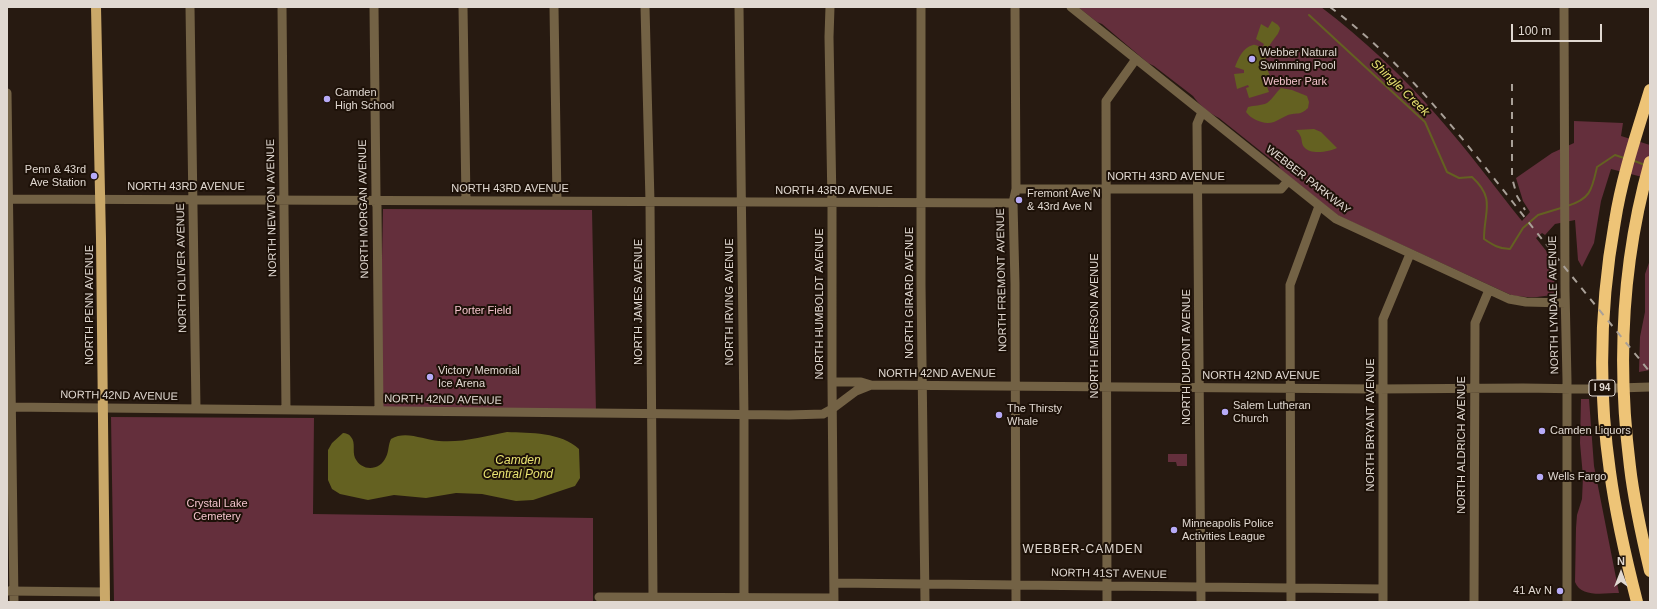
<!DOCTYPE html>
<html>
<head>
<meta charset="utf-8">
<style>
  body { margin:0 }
  #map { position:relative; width:1657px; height:609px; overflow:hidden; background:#271a11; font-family:Helvetica,sans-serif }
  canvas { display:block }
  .frame { position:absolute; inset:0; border:8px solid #e0d8d1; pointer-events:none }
  .north { position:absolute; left:1601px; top:553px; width:40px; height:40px; -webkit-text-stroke:3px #1d1108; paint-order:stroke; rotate:0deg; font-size:11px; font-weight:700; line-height:16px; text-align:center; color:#e0d8d1 }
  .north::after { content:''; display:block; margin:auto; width:14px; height:18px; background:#e0d8d1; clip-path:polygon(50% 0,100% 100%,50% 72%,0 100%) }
  .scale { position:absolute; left:1511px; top:24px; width:91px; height:18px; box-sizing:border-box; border:2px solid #e0d8d1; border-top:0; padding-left:5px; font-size:12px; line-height:14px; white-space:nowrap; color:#e0d8d1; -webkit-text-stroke:3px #1d1108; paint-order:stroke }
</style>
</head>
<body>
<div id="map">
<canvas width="1657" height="609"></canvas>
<div class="frame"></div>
<div class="north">N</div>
<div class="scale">100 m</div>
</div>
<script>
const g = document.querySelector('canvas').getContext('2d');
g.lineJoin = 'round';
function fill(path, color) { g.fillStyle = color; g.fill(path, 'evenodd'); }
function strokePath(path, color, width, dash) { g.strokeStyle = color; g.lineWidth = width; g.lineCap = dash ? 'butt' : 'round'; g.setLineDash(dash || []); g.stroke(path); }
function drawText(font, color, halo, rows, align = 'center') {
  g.font = font + ' Helvetica,sans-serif'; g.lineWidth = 4; g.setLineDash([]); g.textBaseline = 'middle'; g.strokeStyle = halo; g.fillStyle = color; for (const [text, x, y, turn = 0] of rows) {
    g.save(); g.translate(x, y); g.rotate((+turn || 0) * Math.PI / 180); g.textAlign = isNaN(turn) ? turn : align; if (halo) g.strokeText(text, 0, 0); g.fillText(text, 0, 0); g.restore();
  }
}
fill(new Path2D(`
  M1078,7H1321C1363,39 1405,78 1439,118C1468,151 1494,186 1522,221L1530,212L1523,201L1516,178L1552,153L1574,143V121L1623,123L1621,136L1650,145V179L1611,169L1601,201L1594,243L1582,267L1578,260L1575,220L1555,224L1545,235L1542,233L1536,238L1555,262L1554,294C1540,298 1526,298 1511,295L1339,216L1281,170L1278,165L1219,118C1209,113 1199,105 1193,96L1154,66L1148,63L1102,24L1097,22Z
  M383,209L592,210L596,413L379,411Z
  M1650,260V370L1639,372L1640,337L1645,312V274Z
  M1581,399H1589L1594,466L1619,593C1604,593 1581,598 1575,582L1576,528L1577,515L1582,499L1583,477L1580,443Z
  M111,417L314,418L313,514L593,518V602H114Z
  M1168,454H1187V466H1177L1176,462H1168Z`), '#642f3c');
fill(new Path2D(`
  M1272,21L1278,25L1280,28C1279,33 1277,35 1274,39C1263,53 1264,63 1271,78L1265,81L1269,92L1249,98L1246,88L1249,87L1248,85L1237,89L1234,74L1244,73V70L1235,67C1238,59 1243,47 1253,45C1256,44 1259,47 1262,48L1264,44L1256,39L1261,24L1268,28Z
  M1281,88L1292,90L1307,96L1309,102L1308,108C1300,116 1297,112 1288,115C1283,117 1279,120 1274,122C1264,125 1252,120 1246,112L1248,107C1254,105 1261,106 1267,103C1273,99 1276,92 1281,88Z
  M1314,129L1321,132L1337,148C1329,152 1310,155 1304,147C1300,141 1304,138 1296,130Z
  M507,432C530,433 561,432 579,449L580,478L575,486L533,500L516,501L482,494L456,493L426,498L394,495L368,500L340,494L332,489L328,480V450L332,443L343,433C346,433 349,434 351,437C356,443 352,451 355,458C362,472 380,471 386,457C389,451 388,445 391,439C406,430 423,440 439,441C462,443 485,436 507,432Z`), '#646121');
strokePath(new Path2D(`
  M1309,15L1425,122L1447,172L1459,178L1472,177C1496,199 1484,211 1484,239C1493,245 1499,249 1510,249L1523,228L1538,215L1561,208
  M1632,160L1645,165
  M1567,206C1591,199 1592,189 1597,167L1615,155L1624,158`), '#646121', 2);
strokePath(new Path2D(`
  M190,7L196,409
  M282,7L286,410
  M374,7L376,196L375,200L377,206L379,411
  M463,7L466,201
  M554,7L557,201
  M645,7L650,202L653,597
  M739,7L744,417V597
  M830,7L829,37L832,203V382L834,602
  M921,7V284L925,602
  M1015,7L1016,189L1013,203L1015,284L1016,602
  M1071,7L1336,219L1509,299L1526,302L1565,303
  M1564,7L1565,291L1567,380V602
  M7,93L14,602
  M1016,189H1281L1288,181
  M7,199L1013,203
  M832,382H861L871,385
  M7,407L789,415L823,414L832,409L856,391L871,385L1377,389L1523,388L1587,389L1650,387
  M834,583L1383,589
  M7,591L105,592
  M599,597L834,598
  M1107,602L1106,101L1136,59
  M1201,602L1197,124L1202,112
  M1291,602L1290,285L1319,206
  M1383,602V319L1410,254
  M1474,602L1475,323L1489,290`), '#736245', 9);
strokePath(new Path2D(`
  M96,7L101,239L105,602`), '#caa869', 10);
strokePath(new Path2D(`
  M1650,162C1622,261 1617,365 1630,467C1634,502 1642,537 1650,571
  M1637,602C1626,559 1616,516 1610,472C1598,389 1600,304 1615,221C1622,176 1637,133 1650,90`), '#eec477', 12);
strokePath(new Path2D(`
  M1330,7C1404,62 1459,134 1515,205C1559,261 1605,317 1650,372
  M1512,84V178L1517,196L1525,210`), '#a9a098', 2, [7, 7]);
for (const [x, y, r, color] of [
  [1252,59,4,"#b7abf8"],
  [327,99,4,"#b7abf8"],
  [94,176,4,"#b7abf8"],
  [1019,200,4,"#b7abf8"],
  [430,377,4,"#b7abf8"],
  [1225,412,4,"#b7abf8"],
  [999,415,4,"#b7abf8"],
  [1542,431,4,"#b7abf8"],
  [1540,477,4,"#b7abf8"],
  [1174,530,4,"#b7abf8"],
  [1560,591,4,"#b7abf8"]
]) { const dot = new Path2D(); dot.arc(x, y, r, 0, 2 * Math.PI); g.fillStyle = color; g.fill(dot); strokePath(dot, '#1d1108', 1.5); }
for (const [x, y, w] of [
  [1602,388,26]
]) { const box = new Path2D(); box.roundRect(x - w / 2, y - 8, w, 16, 3); g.fillStyle = '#1d1108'; g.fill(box); strokePath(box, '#e0d8d1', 1); }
drawText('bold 10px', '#e0d8d1', null, [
  ["I 94",1602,388]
]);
drawText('11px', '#e0d8d1', '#1d1108', [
  ["Webber Natural",1260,53],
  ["Swimming Pool",1260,66],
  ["Camden",335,93],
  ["High School",335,106],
  ["Penn & 43rd",86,170,"right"],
  ["Ave Station",86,183,"right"],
  ["Fremont Ave N",1027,194],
  ["& 43rd Ave N",1027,207],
  ["Victory Memorial",438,371],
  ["Ice Arena",438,384],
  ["Salem Lutheran",1233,406],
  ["Church",1233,419],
  ["The Thirsty",1007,409],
  ["Whale",1007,422],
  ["Camden Liquors",1550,431],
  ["Wells Fargo",1548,477],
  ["Minneapolis Police",1182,524],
  ["Activities League",1182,537],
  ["41 Av N",1552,591,"right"]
], 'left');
drawText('11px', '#f2c3cc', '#1d1108', [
  ["Webber Park",1295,82],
  ["Porter Field",483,311],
  ["Crystal Lake",217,504],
  ["Cemetery",217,517]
]);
drawText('11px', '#e0d8d1', '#1d1108', [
  ["NORTH 43RD AVENUE",1166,177],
  ["WEBBER PARKWAY",1308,180,38],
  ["NORTH 43RD AVENUE",186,187],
  ["NORTH 43RD AVENUE",510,189],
  ["NORTH 43RD AVENUE",834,191],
  ["NORTH NEWTON AVENUE",272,208,-91],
  ["NORTH MORGAN AVENUE",364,209,-91],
  ["NORTH OLIVER AVENUE",182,268,-91],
  ["NORTH FREMONT AVENUE",1002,280,-91],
  ["NORTH GIRARD AVENUE",910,293,-90],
  ["NORTH JAMES AVENUE",639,302,-90],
  ["NORTH IRVING AVENUE",730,302,-90],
  ["NORTH HUMBOLDT AVENUE",820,304,-90],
  ["NORTH PENN AVENUE",90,305,-90],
  ["NORTH LYNDALE AVENUE",1554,305,-91],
  ["NORTH EMERSON AVENUE",1095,326,-90],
  ["NORTH DUPONT AVENUE",1187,357,-90],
  ["NORTH 42ND AVENUE",937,374],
  ["NORTH 42ND AVENUE",1261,376],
  ["NORTH 42ND AVENUE",119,396,1],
  ["NORTH 42ND AVENUE",443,400,1],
  ["NORTH BRYANT AVENUE",1371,425,-90],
  ["NORTH ALDRICH AVENUE",1462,445,-90],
  ["NORTH 41ST AVENUE",1109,574,1]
]);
drawText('italic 12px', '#e9e472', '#1d1108', [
  ["Shingle Creek",1400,88,44],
  ["Camden",518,461],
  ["Central Pond",518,475]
]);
g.letterSpacing = '1px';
drawText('12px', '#e0d8d1', '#1d1108', [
  ["WEBBER-CAMDEN",1083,550]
]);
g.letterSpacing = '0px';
</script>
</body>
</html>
